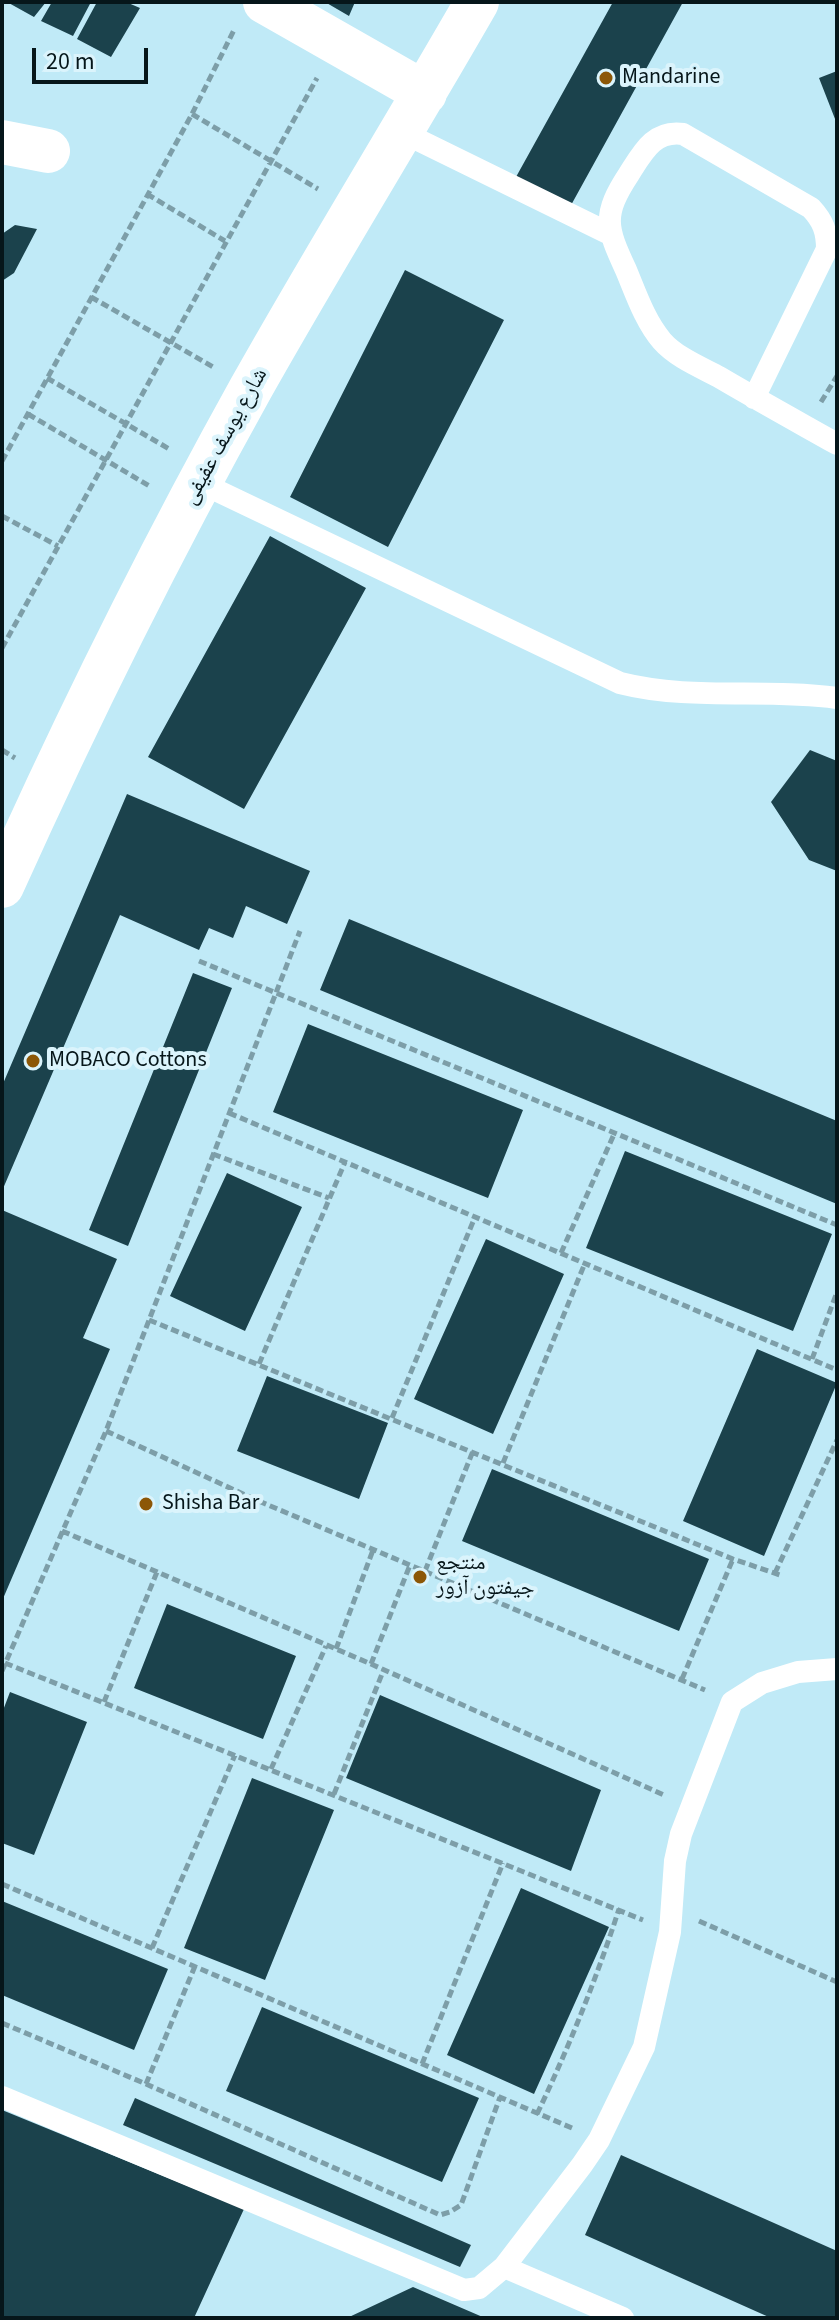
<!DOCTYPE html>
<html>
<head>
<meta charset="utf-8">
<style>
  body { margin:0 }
  #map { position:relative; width:839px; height:2320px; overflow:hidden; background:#c0eaf7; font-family:"Source Sans 3",sans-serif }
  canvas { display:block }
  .frame { position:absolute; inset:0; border:4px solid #06161a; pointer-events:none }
  .scale { position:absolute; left:32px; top:48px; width:116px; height:36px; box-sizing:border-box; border:4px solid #06161a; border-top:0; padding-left:10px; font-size:24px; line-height:28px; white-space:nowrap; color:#06161a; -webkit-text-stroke:6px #dbf4fc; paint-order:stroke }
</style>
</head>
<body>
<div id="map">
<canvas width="839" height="2320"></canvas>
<div class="frame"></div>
<div class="scale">20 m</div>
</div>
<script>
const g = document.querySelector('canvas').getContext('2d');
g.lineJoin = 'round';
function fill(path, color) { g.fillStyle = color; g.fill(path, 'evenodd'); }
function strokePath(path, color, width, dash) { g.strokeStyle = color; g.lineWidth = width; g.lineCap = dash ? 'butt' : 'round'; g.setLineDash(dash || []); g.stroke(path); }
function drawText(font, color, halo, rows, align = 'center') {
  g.font = font + ' "Source Sans 3","Noto Naskh Arabic",sans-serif'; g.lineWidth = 8; g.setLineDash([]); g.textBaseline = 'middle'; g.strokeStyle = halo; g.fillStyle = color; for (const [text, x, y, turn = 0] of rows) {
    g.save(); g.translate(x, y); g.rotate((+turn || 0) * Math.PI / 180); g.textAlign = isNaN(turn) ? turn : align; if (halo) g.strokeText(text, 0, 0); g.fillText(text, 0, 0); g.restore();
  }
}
fill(new Path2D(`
  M7,2H46L34,17Z
  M52,2H91L73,36L41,21Z
  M97,2H126L140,8L111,57L77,39Z
  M325,2H355L349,16Z
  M613,2H683L570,207L516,177Z
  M837,71V124L819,78Z
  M15,225L37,229L14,273L2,281V234Z
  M405,270L504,320L388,547L290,497Z
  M270,536L366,588L244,809L148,757Z
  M810,750L837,761V871L809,860L771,802Z
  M127,794L310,871L287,924L246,906L233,938L209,928L199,950L120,915L2,1191V1086Z
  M349,919L837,1121V1204L320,990Z
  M193,973L232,988L128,1246L89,1230Z
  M308,1024L523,1110L488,1198L273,1112Z
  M625,1151L832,1234L793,1331L586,1248Z
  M227,1173L302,1207L245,1331L170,1296Z
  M2,1210L117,1259L83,1338L110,1349L2,1601Z
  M486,1239L564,1274L493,1434L414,1399Z
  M757,1349L837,1383L764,1556L683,1521Z
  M267,1376L388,1423L359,1499L237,1451Z
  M492,1469L709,1559L679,1631L462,1541Z
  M167,1604L296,1656L263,1739L134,1688Z
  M10,1692L87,1722L34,1855L2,1843V1713Z
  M380,1695L601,1790L571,1871L346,1778Z
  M252,1778L334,1810L265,1980L184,1948Z
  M521,1888L609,1927L534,2094L447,2055Z
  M2,1901L168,1969L134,2050L2,1995Z
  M262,2007L479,2098L442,2182L226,2091Z
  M135,2098L471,2245L460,2267L123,2125Z
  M2,2110L244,2209L194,2318H2Z
  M621,2155L837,2251V2318H771L585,2235Z
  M413,2287L485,2318H347Z`), '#1b424c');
strokePath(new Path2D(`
  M192,114L318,189
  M147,194L225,241
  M91,297L215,368
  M47,378L171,450
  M821,402L837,376
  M28,414L151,487
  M2,461L192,114L235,28
  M2,516L58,546
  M2,648L317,78
  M2,750L15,758
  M199,961L837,1225
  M229,1113L837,1370
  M213,1154L329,1198
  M561,1253L615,1132
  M149,1320L733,1559L783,1576
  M812,1359L837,1292
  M259,1364L345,1162
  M392,1418L475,1217
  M106,1431L254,1499L705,1690
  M503,1463L585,1263
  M62,1531L371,1664L664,1795
  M425,1571L473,1451
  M775,1573L837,1440
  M336,1649L373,1550
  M5,1663L643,1920
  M371,1664L410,1565
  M2,1671L106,1431L300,931
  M682,1679L733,1559
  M104,1702L157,1572
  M271,1769L326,1646
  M334,1794L384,1669
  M2,1884L572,2128
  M699,1921L837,1982
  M152,1948L235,1755
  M2,2023L146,2084L440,2215L450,2212L461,2205L500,2097
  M422,2064L503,1863
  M146,2084L195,1966
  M537,2114C569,2047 596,1980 619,1909`), '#7d9ea8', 5, [8, 4]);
strokePath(new Path2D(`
  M402,132L610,234
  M754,398L827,249C827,231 823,221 811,208L683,134C654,130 643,152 629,174C602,215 606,227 626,270C636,294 645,321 662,341C676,357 700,367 719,377C758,400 798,422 837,444
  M201,483L620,683C691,701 765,688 837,698
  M2,2097L464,2290L479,2288L504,2267L582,2165L599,2140L644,2047L670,1932L675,1861L681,1834L732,1702L762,1683L798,1672L837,1669
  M504,2267L623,2318`), '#fff', 22);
strokePath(new Path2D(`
  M2,142L48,151`), '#fff', 44);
strokePath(new Path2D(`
  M265,2L425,93
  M2,886C78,717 161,550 251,388C324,258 403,131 477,2`), '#fff', 44);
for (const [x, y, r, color] of [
  [606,78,8,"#8c5707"],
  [33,1061,8,"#8c5707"],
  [146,1504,8,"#8c5707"],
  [420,1577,8,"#8c5707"]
]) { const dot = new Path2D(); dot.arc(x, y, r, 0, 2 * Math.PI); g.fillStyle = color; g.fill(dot); strokePath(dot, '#dbf4fc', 3); }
drawText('22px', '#06161a', '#dbf4fc', [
  ["Mandarine",622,78],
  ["MOBACO Cottons",49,1061],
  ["Shisha Bar",162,1504],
  ["منتجع",436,1564],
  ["جيفتون آزور",436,1589]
], 'left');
drawText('22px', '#06161a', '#dbf4fc', [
  ["شارع يوسف عفيفى",226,437,-61]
]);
</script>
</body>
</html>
